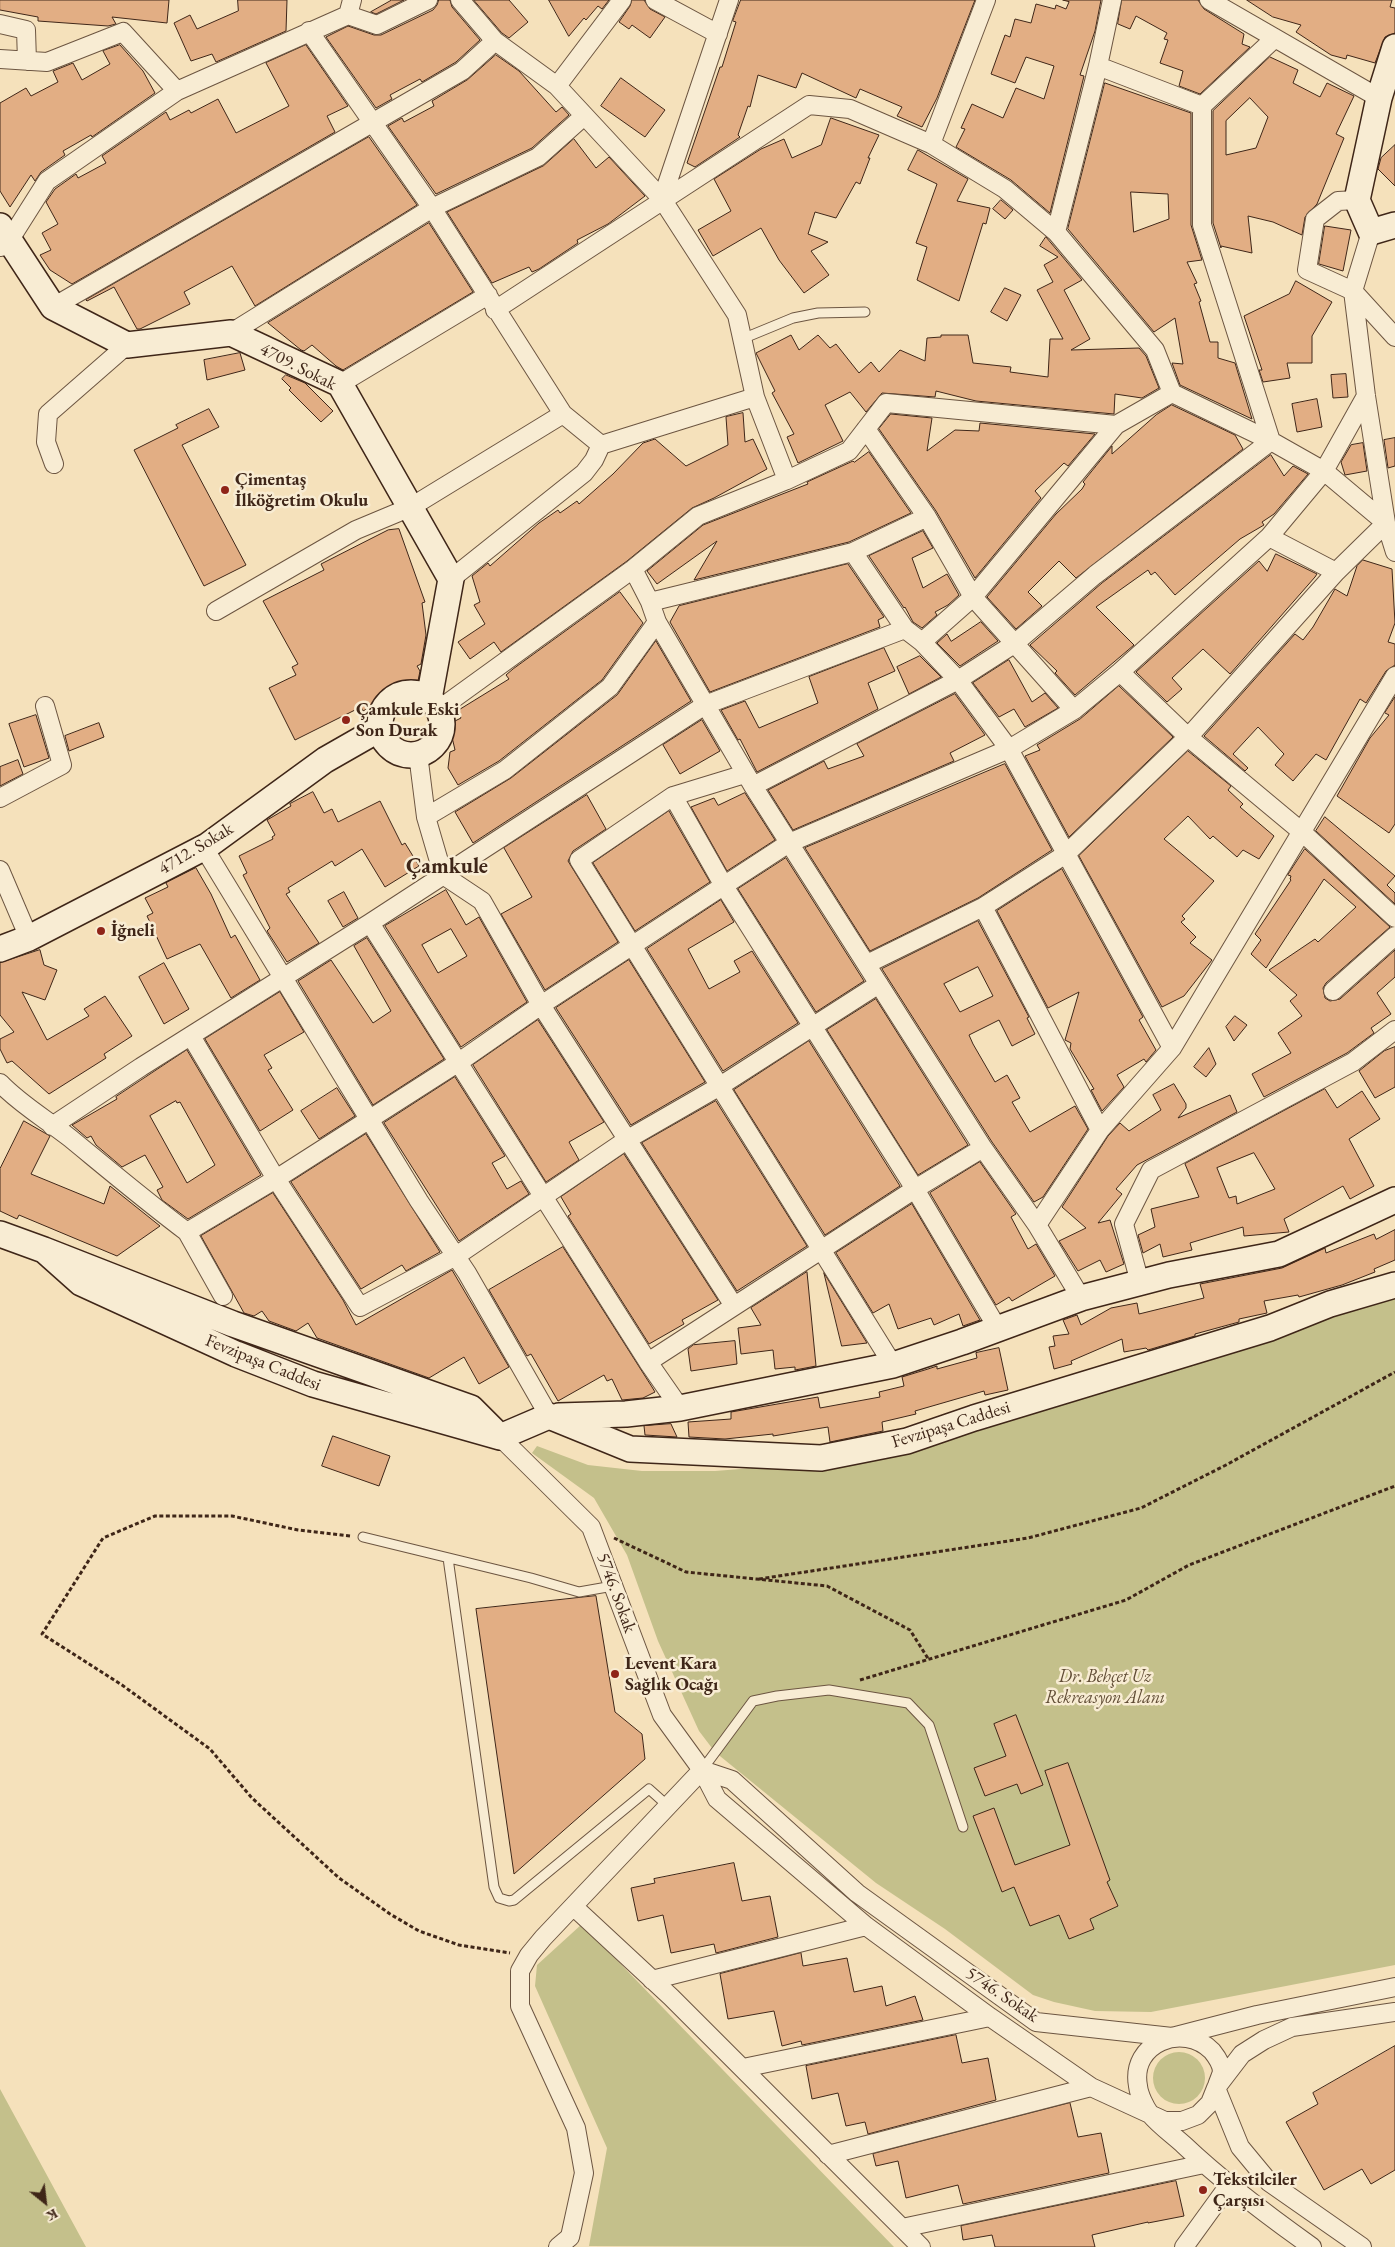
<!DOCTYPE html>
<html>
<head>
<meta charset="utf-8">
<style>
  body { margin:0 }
  #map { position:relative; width:1395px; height:2247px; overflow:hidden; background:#f5e1bb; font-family:"EB Garamond",serif }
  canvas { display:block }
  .north { position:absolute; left:20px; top:2177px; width:50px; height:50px; -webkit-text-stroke:4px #f8ecd3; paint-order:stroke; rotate:151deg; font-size:14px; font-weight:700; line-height:20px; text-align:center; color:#3f2618 }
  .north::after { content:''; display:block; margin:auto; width:18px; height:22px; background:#3f2618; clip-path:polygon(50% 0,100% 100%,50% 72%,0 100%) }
</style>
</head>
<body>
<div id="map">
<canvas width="1395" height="2247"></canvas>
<div class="north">K</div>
</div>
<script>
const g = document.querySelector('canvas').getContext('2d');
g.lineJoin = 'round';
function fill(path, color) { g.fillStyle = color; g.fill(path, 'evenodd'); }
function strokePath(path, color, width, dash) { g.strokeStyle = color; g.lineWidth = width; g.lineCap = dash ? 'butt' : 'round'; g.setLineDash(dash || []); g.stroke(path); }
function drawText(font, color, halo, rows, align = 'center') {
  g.font = font + ' "EB Garamond",serif'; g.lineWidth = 5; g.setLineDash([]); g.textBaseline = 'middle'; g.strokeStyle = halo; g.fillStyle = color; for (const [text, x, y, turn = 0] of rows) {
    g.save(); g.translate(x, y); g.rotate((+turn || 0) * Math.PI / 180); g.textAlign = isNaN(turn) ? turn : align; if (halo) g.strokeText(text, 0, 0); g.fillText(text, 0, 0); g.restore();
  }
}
fill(new Path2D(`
  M1395,1295V1965L1151,2012L1095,2011L1054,2002L1033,1995L945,1929L876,1883L715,1752L699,1731L658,1641L627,1555L594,1498L532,1453L537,1446L588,1465L642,1471H715L828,1462L1245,1347Z
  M582,1924L894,2247L589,2246L607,2148L535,1986L537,1965Z
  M1153 2078a26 26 0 1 1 52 0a26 26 0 1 1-52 0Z
  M0,2089L86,2247H0Z`), '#c4c08b');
const building = new Path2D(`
  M0,0H169L167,23L112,17L116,24L108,26L38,21V17L0,10Z
  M238,0H287L286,31L216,62L212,54L191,61L174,23L190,15L197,29L238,11Z
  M392,0H404L376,14L371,12Z
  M439,0H450L452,7L480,40L456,62L422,82L420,79L390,95L392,99L376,108L326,37L348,26L374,35H381L433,10L437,5Z
  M474,0H509L528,22L509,38L502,33Z
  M549,0H609L602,9L598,6L586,20L584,18L569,36Z
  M632,0H644L650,9L665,17L650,38L632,25L629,29L619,22L630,6Z
  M741,0H975L937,98L922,127L897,116L902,107L860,89L856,98L802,73L796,88L758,75L750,107L748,106L738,135L740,137L695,167L687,163L720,67H722L736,22L733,21Z
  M1063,0H1101L1095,31L1080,75L1084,76L1050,213L1011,180L956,147L965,129L961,128L972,104L1003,118L1016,88L1044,99L1054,66L1026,57L1015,83L991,74L1005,35L1010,37L1015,19L1031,23L1036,4L1055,9L1056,5L1066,9L1069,2Z
  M1122,0H1198L1204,9L1244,34L1242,44L1250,47L1200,94L1179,86L1183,71L1160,63L1168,40L1164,39L1167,33L1136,16L1130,29L1118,24Z
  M1247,0H1392L1390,7L1395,8V33L1385,37L1375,63L1347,55L1346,59L1331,55L1296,32L1301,25L1273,17Z
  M120,45L143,71L155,93L92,137L91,135L63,151L65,155L41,172L35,181L31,175L10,207L0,191V103L26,88L31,96L58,82L53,71L73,63L82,80L110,64L103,51Z
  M306,45L348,106L327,116L335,132L72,284L50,270L40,255L51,250L42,233L58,224L46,202L55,189L76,174L78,178L106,163L102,156L166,112L170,120L189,110L191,113L218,99L236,133L289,106L266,63Z
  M496,55L519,71L556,112L562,107L569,115L532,148L436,194L388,126L402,118L404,122L434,106L432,101L467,80Z
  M1270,57L1298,70L1293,83L1320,97L1327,83L1354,96L1336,134L1344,138L1317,204L1305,217L1302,235L1273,222L1248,216L1252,253L1221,246V248L1213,223V111ZM1250,98L1268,117L1256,148L1226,155V121Z
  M621,78L665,110L645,137L601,106Z
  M1105,83L1191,113V225L1202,260L1187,262L1197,283L1194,284L1201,301L1199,302L1210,342H1218V358L1235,363L1252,419L1180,385L1172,363L1183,364L1175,318L1154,332L1068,229ZM1131,192L1168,194L1169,219L1134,232Z
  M831,118L879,135L868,158H870L860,184L856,182L836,218L815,212L808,234L828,242L811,251L829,275L804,293L779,260L761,228L713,256L698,230L731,211L714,179L761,149L784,139L792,158L821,145Z
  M369,137L417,205L255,306L232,266L184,292L190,304L140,329H137L114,287L87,301L86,300Z
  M574,139L596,168L609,157L645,196L608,224L577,240L578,243L539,269L532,272L529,267L492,283L447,212L543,166Z
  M1395,145V186L1378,169L1381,158Z
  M918,150L968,179L957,201L990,208L986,224L983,223L959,301L917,280L927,247L916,243L937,184L908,170Z
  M1001,200L1013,210L1005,219L993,209Z
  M429,223L473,292L343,370L336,366L312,345L304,351L301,350L268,323Z
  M1325,226L1351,230L1343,271L1319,264Z
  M1046,237L1082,280L1064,290L1090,339L1071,350L1139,348L1146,356L1159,388L1142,398L1115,394L1114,414L976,401L936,391L935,397L882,393L866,412L850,392L825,405L843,441L798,463L787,437L794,434L772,393L775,391L756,353L791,335L799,350L818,335L830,348L836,344L859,373L871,362L879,372L900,350L925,361L927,338L941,337V335H968L973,363L1011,367L1010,372L1048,377L1050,339H1063L1037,290L1053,282L1044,265L1058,257L1040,246Z
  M1296,281L1332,302L1312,336V363H1287L1290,378L1263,382L1259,370H1262L1244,316L1289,294Z
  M1005,288L1021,295L1007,321L991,312Z
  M240,353L245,370L207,380L204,360Z
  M1346,374L1348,397L1333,398L1331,375Z
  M286,375L305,383L333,411L321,422L289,390L291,388L282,379Z
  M1317,399L1322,427L1297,432L1292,404Z
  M1172,405L1235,435L1243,449L1076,578L1059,561L1028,592L1042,606L1016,629L987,597L1056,514L1082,489L1085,484L1083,482L1112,446V454L1156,415Z
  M209,409L219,427L182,445L246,565L204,586L134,450L178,428L176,425Z
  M743,413L745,442L753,439L767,469L714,498L692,508L627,561L501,652L494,642L470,659L458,642L485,624L474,605L480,602L472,576L488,563L490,566L539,523L558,510L560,513L577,501L579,504L613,474L643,443L655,439L686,466L728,445L726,417Z
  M891,414L932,418L927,451L955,430L979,431L980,423L1095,434L1068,466L1064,463L1035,491L1041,498L975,578L936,511L879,429Z
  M1395,438V466L1388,468L1384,440Z
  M1363,443L1367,471L1345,475L1341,462L1351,445Z
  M869,452L911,513L849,542L694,580L717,541L657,584L647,571L703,525L808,484L807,482L853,461L854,462Z
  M1271,455L1284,476L1293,466L1308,474L1274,514L1262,522L1264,525L1240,539L1175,595L1155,572L1151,575L1148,570L1096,607L1134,645L1075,695L1055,673L1057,671L1030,645L1102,583Z
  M399,529L425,602L422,603L426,635L421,664L417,666L420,671L418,681L363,711L361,707L295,740L269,688L296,675L292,667L298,664L263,601L324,570L321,564L388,530Z
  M923,531L933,548L912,558L923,588L947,574L959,595L948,605L935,612L937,615L922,628L913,622L905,607L904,608L869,556Z
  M1276,554L1317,574L1315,577L1230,674L1203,649L1172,678L1182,689L1167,702L1136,672L1259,561L1267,571Z
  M1363,560L1392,569L1395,623L1388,642L1395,644V665L1386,671L1366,703L1360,699L1326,760L1316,754L1293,781L1275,765L1284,754L1258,727L1233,754L1248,768L1245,771L1204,736L1295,634L1303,640L1313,627L1335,589L1347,596L1357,566Z
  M848,564L884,617L878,620L880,627L710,692L670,622L679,606Z
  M620,592L643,623L602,680L499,761L458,785L448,768L450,752L455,750L449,724L461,718L457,711L509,679L506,675L513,669Z
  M981,622L998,641L960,666L937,643L947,634L951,641Z
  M656,641L691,701L473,843L455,812L511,778L617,695Z
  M884,648L895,671L868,683L878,709L757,772L740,739L738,740L721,710L745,701L759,728L818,703L809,677Z
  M920,656L941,677L909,694L897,667Z
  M1009,660L1032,702L1045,693L1058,708L1025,727L1014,709L999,717L973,683Z
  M1119,686L1173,737L1069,837L1025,756L1040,750L1037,745L1080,719Z
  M955,694L985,735L950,753L954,761L793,830L768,790L824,761L828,769L864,756L857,744Z
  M1395,697V824L1389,833L1337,796L1370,738L1389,715L1385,713Z
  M36,715L49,758L24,767L9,724Z
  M702,720L720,751L680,774L663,745Z
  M99,723L104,737L69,751L65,736Z
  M1188,751L1231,786L1228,790L1243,804L1240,807L1274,836L1259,859L1243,850L1237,857L1213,836L1210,839L1188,816L1164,839L1214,881L1182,916L1185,919L1181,922L1196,937L1190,943L1212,960L1184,996L1162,1007L1079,856Z
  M18,760L23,774L0,786V767Z
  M1005,764L1052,850L978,898L870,951L805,848Z
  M313,792L324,813L332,809L338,822L380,801L402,845L405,843L419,866L385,887L362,849L335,866L332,861L288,888L290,892L286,894L319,943L287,962L267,931L270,928L243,875L247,873L239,856L273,839L272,837L275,835L267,820L291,806L290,804Z
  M745,793L775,840L727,871L691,807L714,798L718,805Z
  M587,795L606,829L573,851L568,861L618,942L545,990L501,914L532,897L504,848Z
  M669,811L710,882L635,931L593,863Z
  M1325,817L1395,876L1387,885L1395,893V904L1316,831Z
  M1305,849L1390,927L1326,983L1323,988L1325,998L1330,1001L1340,999L1395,950V977L1377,993L1391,1014L1371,1028L1374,1033L1347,1053L1264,1097L1252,1074L1291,1053L1278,1033L1302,1016L1290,1001L1297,995L1269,970L1315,939L1318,942L1356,907L1324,879L1266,968L1251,954L1261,940L1255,934L1291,880L1290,879L1291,876L1288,875Z
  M786,858L864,981L816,1012L738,889Z
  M196,868L211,894L231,938L235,935L260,980L231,998L200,944L167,959L147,916L153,913L145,898L168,887L166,883Z
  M1062,869L1143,1017L1139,1020L1156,1050L1146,1062L1144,1059L1117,1075L1124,1087L1102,1111L1091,1090L1094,1089L1070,1049L1071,1043L1065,1040L1079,992L1048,1008L997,911Z
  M446,890L466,925L479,917L527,1002L461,1047L385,926ZM451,929L467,956L438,973L422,945Z
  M344,892L358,918L343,927L328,901Z
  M721,900L734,922L688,949L709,989L740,972L734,961L752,951L798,1023L723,1071L647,949Z
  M978,921L1029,1017L1027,1018L1035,1034L1012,1046L999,1020L969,1035L973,1044L995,1082L1007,1075L1020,1098L1012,1102L1030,1132L1075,1106L1088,1129L1043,1197L1034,1202L992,1142L882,969ZM978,967L993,996L960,1012L944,984Z
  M367,938L444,1059L373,1105L298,981L331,960L373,1023L391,1011L354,946Z
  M40,950L44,965L57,970L45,1000L22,992L47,1040L89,1016L84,1009L105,996L132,1036L104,1054L106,1058L49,1094L12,1061L7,1063L0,1049V1039L14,1032L0,1015V963Z
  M629,960L705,1082L631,1125L556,1008Z
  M164,963L189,1009L164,1024L139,977Z
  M280,992L304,1032L264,1055L272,1068L268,1070L293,1110L260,1131L205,1039Z
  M876,999L968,1145L918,1175L827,1030Z
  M1235,1016L1247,1025L1234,1041L1226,1027Z
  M538,1020L604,1122L569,1142L579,1160L546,1182L473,1065Z
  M809,1041L900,1186L825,1235L734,1090Z
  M1395,1047V1087L1375,1098L1359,1071L1384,1051Z
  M1209,1048L1216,1064L1206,1077L1194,1067Z
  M187,1050L261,1175L188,1219L162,1200L157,1190L163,1187L145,1155L122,1167L96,1145L91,1136L87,1138L72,1125L117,1099L116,1097ZM176,1101L177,1103L180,1102L215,1165L187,1183L150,1116Z
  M455,1077L505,1156L492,1163L507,1189L521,1181L529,1194L459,1241L384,1123Z
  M1174,1084L1186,1104V1108L1178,1118L1230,1095L1237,1112L1137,1165L1116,1189L1122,1194L1098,1223L1110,1220L1124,1264L1106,1272L1100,1260L1078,1271L1059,1241L1086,1228L1062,1207L1108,1136L1120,1123L1129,1131L1161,1110L1153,1095Z
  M337,1088L355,1116L319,1139L301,1111Z
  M1325,1089L1337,1108L1362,1091L1380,1119L1349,1139L1374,1186L1350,1199L1343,1186L1284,1219L1289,1232L1244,1236L1243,1227L1190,1243L1192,1250L1163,1257L1160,1244L1143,1253L1138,1235L1155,1227L1151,1209L1199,1197L1185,1164ZM1254,1153L1275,1189L1237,1204L1236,1196L1229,1198L1217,1168Z
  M716,1101L807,1246L737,1291L642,1143Z
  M24,1121L50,1136L31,1174L104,1204L110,1186L160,1226L117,1256L19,1215L17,1219L0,1211V1169Z
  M366,1134L440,1252L406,1271L402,1265L361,1289L291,1182Z
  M624,1154L718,1300L682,1320L684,1324L649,1344L568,1216L571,1214L561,1197Z
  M980,1162L1016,1214L1011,1217L1028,1249L1036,1244L1055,1276L1012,1301L1009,1297L996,1305L930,1193Z
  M273,1193L343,1300L356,1325L452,1270L509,1367L479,1384L464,1357L429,1378L317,1338L308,1323L296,1331L269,1321L262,1311L254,1316L244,1313L201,1236Z
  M912,1204L980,1320L963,1326L959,1314L934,1325L931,1318L898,1329L889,1304L873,1313L836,1253Z
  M1395,1230V1260L1374,1269L1375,1272L1342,1285L1299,1297L1298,1295L1264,1301L1267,1313L1239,1319V1322L1195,1334V1336L1148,1350L1146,1348L1124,1352L1122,1339L1071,1361L1072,1364L1054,1369L1049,1347L1055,1346L1053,1336L1069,1334L1063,1320L1077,1315L1081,1325L1111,1308L1137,1303L1139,1314L1204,1298L1200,1284L1282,1268L1325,1248L1326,1253L1374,1234L1376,1239Z
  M563,1247L652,1387L655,1392L643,1398L622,1400L612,1379L607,1381L604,1375L558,1401L531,1354L527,1356L489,1290Z
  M807,1272L816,1366L795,1370V1367L775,1369L773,1350L741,1354L738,1328L761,1325L751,1308Z
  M824,1273L867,1343L842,1346Z
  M735,1341L737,1364L691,1371L688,1349L693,1345Z
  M999,1348L1008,1390L985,1395L984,1391L915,1411L916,1414L882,1422L883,1431L830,1442L828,1427L773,1436V1434L725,1439L689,1437L688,1422L731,1419V1412L818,1397L820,1408L880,1397L879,1392L904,1386L902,1377L928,1369L937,1366V1369L977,1358L976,1353Z
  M671,1424L677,1437L645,1435L644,1426Z
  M333,1436L390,1456L379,1486L322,1466Z
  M596,1596L615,1712L642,1734L645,1759L514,1874L476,1609Z
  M1016,1715L1043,1785L1021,1794L1017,1784L985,1796L974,1768L1006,1756L994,1724Z
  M1068,1763L1110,1880L1107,1882L1118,1906L1090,1919L1094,1929L1069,1939L1059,1915L1030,1926L1014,1887L1002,1892L973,1816L994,1808L1015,1865L1070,1845L1045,1771Z
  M734,1863L742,1901L770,1896L778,1937L716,1953L714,1944L671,1953L663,1915L638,1921L631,1888L655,1883L654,1879Z
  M801,1953L803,1966L847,1958L854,1992L882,1986L886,2006L915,1996L923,2020L802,2045L801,2041L782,2046L774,2011L728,2019L720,1974Z
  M956,2035L962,2063L988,2058L996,2100L868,2134L865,2122L846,2126L838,2093L812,2099L806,2066Z
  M1395,2046V2170L1371,2184L1362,2169L1324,2190L1286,2122L1318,2104L1313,2093Z
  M1070,2103L1078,2137L1101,2133L1109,2173L963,2204L958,2185L906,2198L898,2161L876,2166L873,2154Z
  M1176,2181L1184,2216L1148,2223V2222L1092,2235L1095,2247H995L992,2235L963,2240L961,2226Z`);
fill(building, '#e2ae84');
strokePath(building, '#3f2618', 1);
const lane = new Path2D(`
  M742,339L793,318L818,313L865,312
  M363,1537L531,1578L579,1592L613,1586
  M448,1558L494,1887L499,1898L509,1901L514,1900L649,1789L668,1806
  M702,1770L753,1701L777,1696L829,1690L908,1703L929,1725L963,1827`);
const street = new Path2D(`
  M655,0L718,34
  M1209,0L1379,98
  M348,15L377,25L428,0
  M0,24L26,30L27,61
  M309,31L432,208L563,414L601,445L594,460L584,473L451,579
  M0,59L47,62L123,32L177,91
  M1098,66L1202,106
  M557,86L622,0
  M931,144L986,0
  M662,199L729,0
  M1357,200L1338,201L1315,219L1307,270L1353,291L1395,337
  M1056,232L1098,66L1112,0
  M1371,232L1353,291L1366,396L1386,523L1395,552
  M1,247L9,241L47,181L177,91L348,15L352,0
  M53,307L462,71L495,41
  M495,310L809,105L850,109L931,144L1005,189L1056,232L1155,350L1172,393
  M231,333L432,208L538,157L584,116
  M340,384L488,295
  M866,429L927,517L973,597L1074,710
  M601,445L755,397
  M54,464L46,442L48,414L127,345
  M787,480L849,451L886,403L1116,425L1172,393L1271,441L1324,471L1386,523L1336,572L1192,733L1066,854L983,907L867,964
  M1269,537L1336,572
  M853,552L905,629L922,642L958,680L1009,749L1172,1048
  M633,569L650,602L657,622L753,786L983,1148L1037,1225L1081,1298
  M650,602L853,552L927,517
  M216,611L356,530L411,507L563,414
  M922,642L973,597L1116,425
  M1120,672L1188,737L1302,832L1395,918
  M438,710L633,569L698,516L787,480L755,397L737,315L662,199L557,86L495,41L460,0
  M418,754L426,817L443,875L482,901L541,1005L734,1306
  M745,774L673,796L579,860L893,1365
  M753,786L958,680L1014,644L1095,575L1271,441L1202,225V106L1275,38
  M673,796L724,886L915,1189L998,1329
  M0,798L62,765L45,706
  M426,817L505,770L610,687L657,622
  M204,848L419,1201L467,1273L549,1416
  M0,870L29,938
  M983,907L1100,1130
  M370,923L648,1362L680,1408
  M1333,991L1395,936
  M191,1036L276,1179L360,1307L456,1256L628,1139L720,1086L879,984
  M0,1083C21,1105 46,1119 70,1138C109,1170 147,1202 187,1232
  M52,1126L141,1067L370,923L705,705L905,629
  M1037,1225L1100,1130L1172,1048L1395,676
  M1140,1283L1124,1224L1151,1170L1353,1062L1395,1030
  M223,1296L187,1232L276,1179L459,1062L541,1005L789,843L1009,749L1074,710L1120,672L1269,537L1324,471L1366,396
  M648,1362L915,1189L983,1148
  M500,1437L591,1527L662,1715L702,1770L717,1799L866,1926L990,2017L1091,2087L1165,2121H1182L1198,2115L1210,2103L1216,2088L1242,2054L1264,2040L1292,2027L1395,2012
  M702,1770L732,1780L857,1893L1036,2022L1172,2037L1257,2015L1395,1987
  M574,1907L671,1997L921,2247
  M652,1980L866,1926
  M743,2068L990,2017
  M1217,2086C1218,2082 1221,2076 1222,2072C1222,2065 1216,2056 1212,2051C1183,2022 1130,2043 1138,2086C1139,2095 1145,2107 1150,2114C1159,2125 1173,2135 1184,2145C1224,2183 1267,2215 1312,2247
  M1216,2088L1240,2147L1269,2182L1362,2247
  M828,2155L1091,2087
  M902,2228L1204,2164
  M558,2247L570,2237L584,2173L576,2128L520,2006V1971L529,1955L543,1938L702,1770
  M1184,2247L1229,2185`);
const secondary = new Path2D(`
  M1395,47L1379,98L1357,200L1371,232L1395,225
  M0,226L53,307L127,345L231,333L340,384L451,579L429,699
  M380 724a31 31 0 1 1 62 0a31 31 0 1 1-62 0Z
  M0,949L29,938L207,846L325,760L381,728
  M0,1234L44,1250
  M559,1416L626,1414L680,1408L893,1365L962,1342L1081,1298L1169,1275L1279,1254L1395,1200
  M500,1437L471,1408L233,1324L44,1250L81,1283L236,1354L313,1384L500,1437L549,1416L630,1449L821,1458L907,1441L974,1418L1270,1328L1330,1304L1395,1285`);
strokePath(lane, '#6c5541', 11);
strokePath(street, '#6c5541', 20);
strokePath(secondary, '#3f2618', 28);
strokePath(new Path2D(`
  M350,1536L298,1530L232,1516H155L103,1538L42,1634L122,1685L210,1749L252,1798L301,1843L339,1878L390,1914L419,1931L459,1945L510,1953
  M614,1538L686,1572L827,1586L910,1630L929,1660
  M759,1579L1028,1538L1141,1508L1226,1465L1395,1372
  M860,1680L1126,1600L1189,1565L1395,1486`), '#3f2618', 3, [4, 2.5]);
strokePath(lane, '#f8ecd3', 9);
strokePath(street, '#f8ecd3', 18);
strokePath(secondary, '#f8ecd3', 25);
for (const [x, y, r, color] of [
  [225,490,5,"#8f2418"],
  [346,720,5,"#8f2418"],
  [101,931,5,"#8f2418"],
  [615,1674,5,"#8f2418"],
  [1203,2190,5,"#8f2418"]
]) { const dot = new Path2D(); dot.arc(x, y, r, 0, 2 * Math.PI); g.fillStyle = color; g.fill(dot); strokePath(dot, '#f8ecd3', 2); }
drawText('18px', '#3f2618', '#f8ecd3', [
  ["4709. Sokak",298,367,27],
  ["4712. Sokak",196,849,-31],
  ["Fevzipaşa Caddesi",263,1363,22],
  ["Fevzipaşa Caddesi",951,1425,-17],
  ["5746. Sokak",616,1593,70],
  ["5746. Sokak",1002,1995,34]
]);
drawText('bold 18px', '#3f2618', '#f8ecd3', [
  ["Çimentaş",235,480],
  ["İlköğretim Okulu",235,501],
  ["Çamkule Eski",356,710],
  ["Son Durak",356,731],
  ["İğneli",111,931],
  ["Levent Kara",625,1664],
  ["Sağlık Ocağı",625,1685],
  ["Tekstilciler",1213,2180],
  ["Çarşısı",1213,2201]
], 'left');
drawText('italic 18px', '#604c35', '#f8ecd3', [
  ["Dr. Behçet Uz",1105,1677],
  ["Rekreasyon Alanı",1105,1698]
]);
drawText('bold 22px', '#3f2618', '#f8ecd3', [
  ["Çamkule",447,867]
]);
</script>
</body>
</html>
